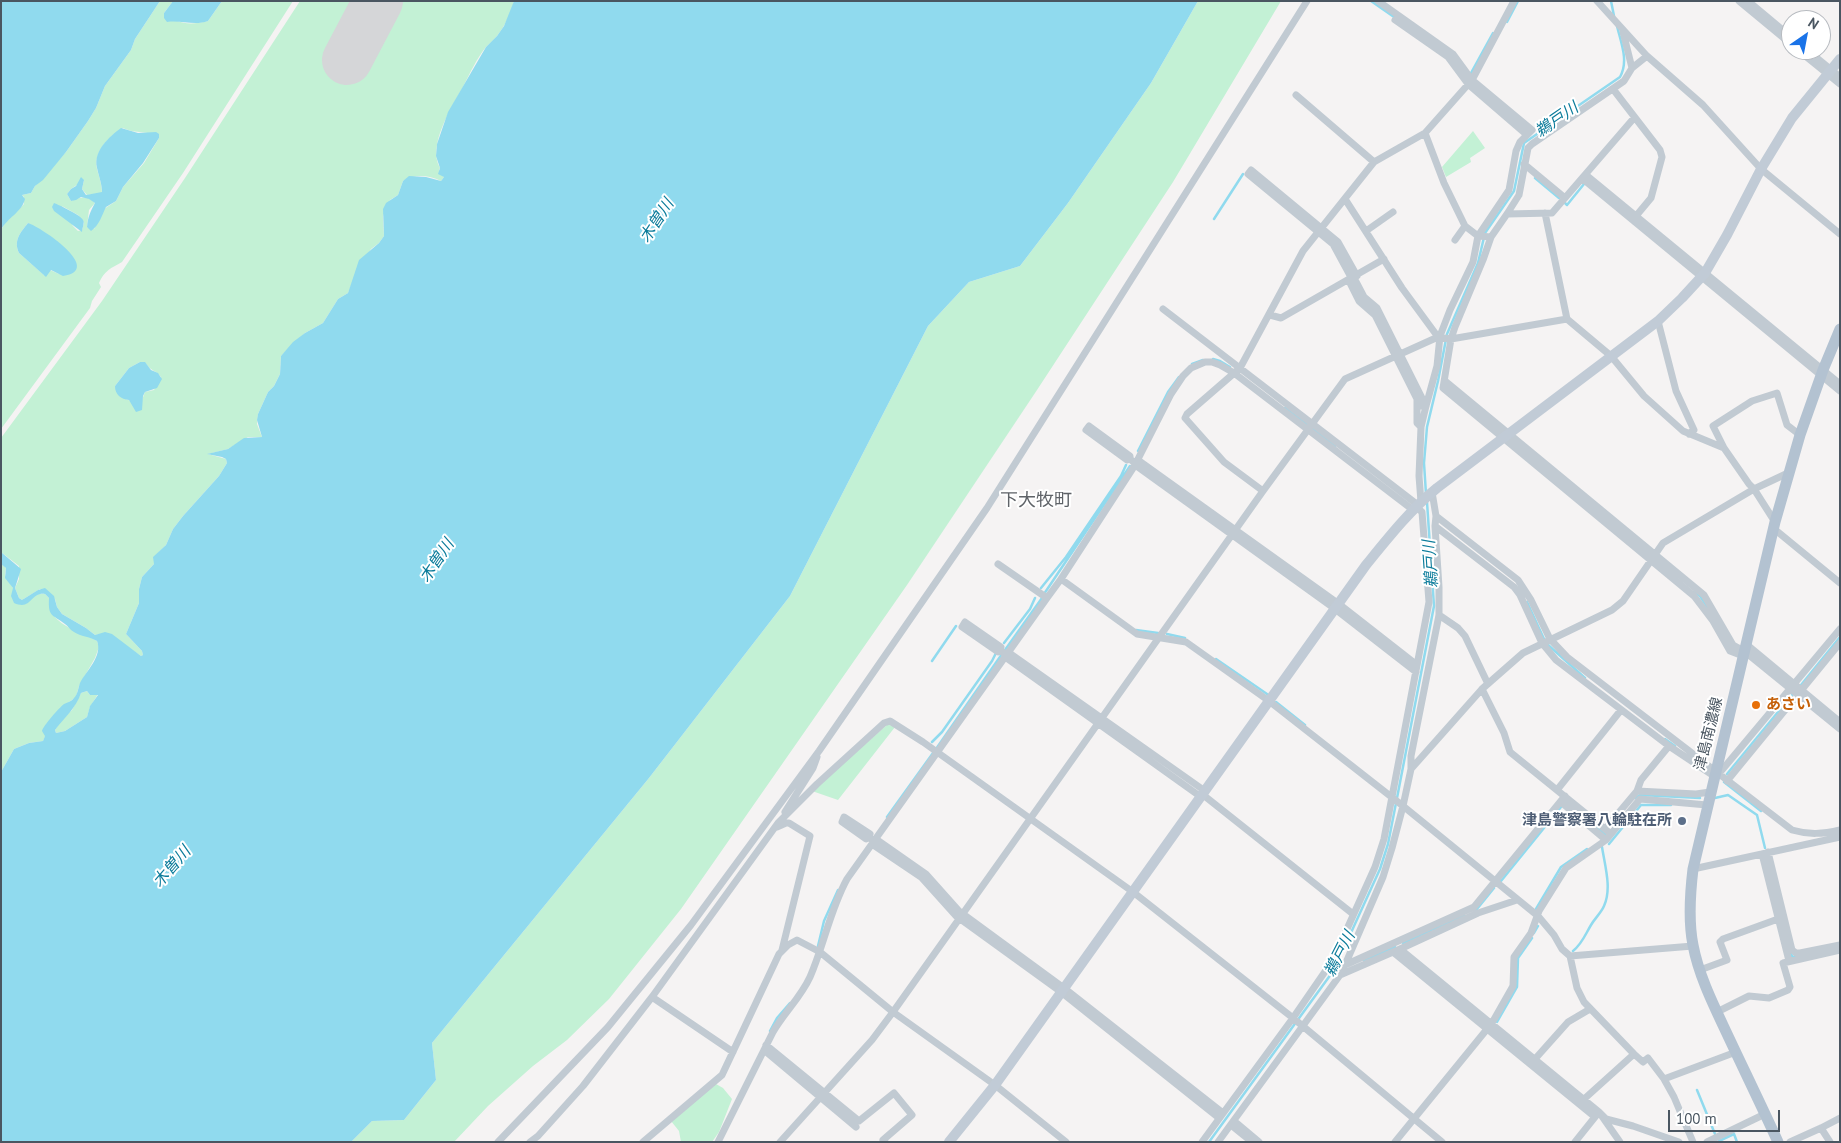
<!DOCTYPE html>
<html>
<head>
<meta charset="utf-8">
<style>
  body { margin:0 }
  #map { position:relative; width:1841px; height:1143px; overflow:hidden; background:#f5f3f3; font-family:"PT Sans",sans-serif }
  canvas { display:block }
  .frame { position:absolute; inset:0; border:2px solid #4a5661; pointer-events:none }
  .north { position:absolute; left:1781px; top:10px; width:50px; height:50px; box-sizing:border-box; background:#fff; border:1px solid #b7bbc0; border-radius:50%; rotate:33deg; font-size:14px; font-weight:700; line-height:20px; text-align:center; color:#4a5661 }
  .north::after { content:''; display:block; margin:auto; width:18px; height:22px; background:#1a73e8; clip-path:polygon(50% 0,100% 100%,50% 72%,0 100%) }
  .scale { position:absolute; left:1668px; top:1110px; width:112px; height:22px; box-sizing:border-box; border:2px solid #4a5661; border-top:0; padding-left:6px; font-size:15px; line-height:18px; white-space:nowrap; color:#4a5661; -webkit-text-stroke:4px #fff; paint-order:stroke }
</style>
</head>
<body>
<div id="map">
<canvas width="1841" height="1143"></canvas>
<div class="frame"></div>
<div class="north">N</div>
<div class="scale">100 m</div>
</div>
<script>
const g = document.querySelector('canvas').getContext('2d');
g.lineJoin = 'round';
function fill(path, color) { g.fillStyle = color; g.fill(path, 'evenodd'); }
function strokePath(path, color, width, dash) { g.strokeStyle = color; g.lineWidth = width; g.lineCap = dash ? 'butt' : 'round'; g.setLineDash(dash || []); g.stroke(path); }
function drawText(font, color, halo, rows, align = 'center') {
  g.font = font + ' "PT Sans","Noto Sans JP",sans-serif'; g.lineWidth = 4; g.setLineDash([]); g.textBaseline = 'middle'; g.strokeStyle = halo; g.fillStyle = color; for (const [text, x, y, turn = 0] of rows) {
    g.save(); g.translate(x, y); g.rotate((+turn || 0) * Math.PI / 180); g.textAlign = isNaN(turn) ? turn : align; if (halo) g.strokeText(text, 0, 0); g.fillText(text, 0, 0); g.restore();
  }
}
fill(new Path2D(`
  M160,1H173L164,13C178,25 191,25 208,21L222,1H293L183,173L122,262C111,268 104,271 99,283L101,287L92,301L90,308L1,429V230L5,223L24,204V197L22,195L31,193L35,186L66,152L88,121L96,108L105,86L131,50L135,39ZM123,128C138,135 145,129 159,138L144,163L123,187L116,201L104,209L94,229L87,227L89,210L95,203C88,195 80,197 71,201L67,194L71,189L84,180L82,189L87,195L102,193C102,184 99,177 97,169C93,151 110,136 123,128ZM62,206L78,215L84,223L82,230L78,231L73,226ZM28,223L60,244L59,274L50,270L44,275L19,253C13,240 21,232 28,223Z
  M300,1H514C511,13 505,26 497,36C494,40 490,43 486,47C477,58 470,73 463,87C452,107 427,145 440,168L439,170L444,177L441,181C428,175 415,174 403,181L398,195L390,200L383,216L384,236L379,243L371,249L354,278L348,293L338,299L323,323L305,333L281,356L280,374L274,386L268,392L258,414L257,424L262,437H248L228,449L208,454L226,459L227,463L219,476L183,516L173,529L166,545L154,557V564L142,577L139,589V603L126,634L142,651L143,655L141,656L107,633L95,635L86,628L62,614L57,607L55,599L40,589L22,600L19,598L15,588L19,579V566L1,552V438L102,301L185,178ZM140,362L146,364C151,371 157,371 161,377L154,390L145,392L142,400C127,403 123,399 115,386L129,368Z
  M1198,1H1281L1173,182L1037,390L907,585L681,909L609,999L567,1040L533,1066L488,1106L454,1142H351L372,1121L404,1120L436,1080L432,1043L649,778L790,596L928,326L969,282L1020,266L1068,203L1151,83Z
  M1473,131L1485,148L1470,158L1471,162L1446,177L1442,167Z
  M2,564L6,568L5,575L13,588L14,603L38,594H45L49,598C47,625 79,630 97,641L99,647L95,658L79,686L76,697L61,708L54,717L43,741L29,743L14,749L1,772Z
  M87,691L90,695L98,694L90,707L87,717L65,731L56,733L55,730L62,719L72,710L81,693Z
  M888,724L895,727L838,800L812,791Z
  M716,1084L723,1088L732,1099L719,1132L712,1142H681L679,1131L671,1121Z`), '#c3f1d5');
fill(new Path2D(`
  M1,1H160L135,39L131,50L105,86L96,108L88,121L66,152L43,180L35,186L31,193L22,195L25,199C22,212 7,218 1,230Z
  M173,1H222L208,21C195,26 181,20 167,22L164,18V13Z
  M514,1H1198L1151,83L1068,203L1020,266L969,282L928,326L790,596L649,778L432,1043L436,1080L404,1120L372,1121L351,1142H1V772L14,749L29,743L43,741L45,736L42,731C43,726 60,707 64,704C68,702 72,701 74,698C78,694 78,688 80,683C86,671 103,656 97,641C89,636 81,637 74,632C70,630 68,626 65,624C52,614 48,617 49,598L45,594C30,592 32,611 14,603L11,596L13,588L5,578L6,568L1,564V552L21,569L15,588L19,598L22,600L38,590L45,588L54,596L57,607L62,614L86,628L95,635L105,632L112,634L141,656L143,655L142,651L126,634L139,603V589L142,577L154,564L153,557L166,545L173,529L183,516L219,476L227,463L226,459L222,457L207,454L228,449L244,438L262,437L257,420L258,414L268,392L274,386L280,374L281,356L293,342L305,333L323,323L338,299L348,293L359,260L379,243L384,236L383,209L386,203L398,195L403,181L409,176L426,177L441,181L444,177L438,174L440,168L436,156L437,144L448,112L486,47L497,36L504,26ZM87,691L90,695H98L90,706L87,717L65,731L56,733L55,730C64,718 76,708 81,693Z
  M121,128L138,133L156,132L159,134V138L143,163L123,187L116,201L106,207C102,215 99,226 91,231L87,227C88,217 90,212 95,203L89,199L81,197L76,200L71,201L67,194L71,189L76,186L81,177L84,180L82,189L86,195L102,192C102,184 99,177 97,168C93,151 109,137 121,128Z
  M54,203C59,205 81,215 83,220C85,223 82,228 82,232L54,211L52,207Z
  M28,223C41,227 105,270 63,276L51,270L46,277L19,253C13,240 21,232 28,223Z
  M140,362H145L151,370L158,373L162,379L157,388L145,392L143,396L142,410L136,412L129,400C121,399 115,395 115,386L129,368Z`), '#90daee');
strokePath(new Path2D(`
  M1371,1L1394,17
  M1611,1L1614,16
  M1507,22L1518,1
  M1471,73L1493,33
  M1535,178L1559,198
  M1565,203L1567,205L1584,184
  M1214,219L1243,174
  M1213,359L1220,361L1230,367
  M1192,364L1203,360
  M1285,408L1308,425
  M1312,428L1335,446
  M1138,451L1168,392L1179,377
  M1426,494L1424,463L1427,427L1438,381L1447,334L1478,263L1485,233L1514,191L1524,143L1620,77C1629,61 1621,43 1617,26
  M1041,588L1066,557L1121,476L1126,465
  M1694,592L1700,596L1710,611
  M1044,594L1130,466
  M1527,602L1544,639
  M1136,630L1158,633
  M1167,634L1185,638
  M1004,643L1030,609L1035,598
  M1547,644L1585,678
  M1005,650L1042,598
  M1216,659L1267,694
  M932,661L956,626
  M1801,685L1840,637
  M1276,702L1305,725
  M1665,739L1675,746
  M932,742L942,732L992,661L996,653
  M936,749L1002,654
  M1727,774L1792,695
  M1724,782L1761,811
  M1397,798L1434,606L1427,502
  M1635,798L1640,795L1700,798
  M1715,798L1728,795L1757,815L1765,848
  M887,817L933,753
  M1592,824L1605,834
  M1609,844L1641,805H1671
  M1501,881L1561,807
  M1536,909L1561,867L1587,849
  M1474,911L1477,909L1494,888
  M1534,933L1538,926
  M1403,943L1464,915
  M818,946L824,921L838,890
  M1573,951C1582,944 1585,935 1591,925C1595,918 1601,913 1604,906C1612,889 1605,866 1602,847
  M1791,952L1792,957L1798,956
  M1364,960L1395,947
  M1497,1022L1517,987L1518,958L1532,938
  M770,1031L777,1018L790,1003
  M1697,1090L1715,1134
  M1719,1141L1734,1134L1737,1142
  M1209,1142L1334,970L1380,869L1388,844L1396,803`), '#90daee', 2.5);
strokePath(new Path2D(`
  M347,60L378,1`), '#d5d6d8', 50);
strokePath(new Path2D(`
  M1378,1L1453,54L1472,80L1532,130L1520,142L1516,151L1509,190L1478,236L1473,262L1450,310L1440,336L1437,366L1426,406
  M1597,1L1647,56L1703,105L1761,169L1840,234
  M1739,1L1791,44
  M1748,1L1791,37
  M1395,20L1448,57L1468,84L1526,134
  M1623,32L1632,68
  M1798,50L1840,84
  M1807,50L1840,77
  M1647,56L1632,68L1624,81L1532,144L1528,148L1519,195L1507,214L1491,237L1483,260L1455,327L1451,339L1443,388L1694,596L1713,621L1730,651L1743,656
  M1613,89L1660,150L1662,157L1651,198L1636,216
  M1296,95L1374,162
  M1425,133L1444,183L1465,226L1478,236L1491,237
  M1524,164L1565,198
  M1586,175L1840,384
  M1583,179L1840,391
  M1345,199L1402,288L1438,337
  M1545,213L1567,319
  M1507,214L1552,213L1634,118
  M1366,231L1393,212
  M1455,240L1465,226
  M1354,278L1364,297L1377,308L1426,406
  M1352,279L1333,244L1248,174L1251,170L1338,242L1357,276
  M1349,281L1359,301L1375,315L1417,399V423L1421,427L1419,476L1421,502
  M1163,309L1418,505
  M1270,315L1281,318L1384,259
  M1658,321L1676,391L1694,430L1689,434
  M1445,381L1704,595L1733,645L1744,651L1840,729
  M1421,427L1426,406H1422
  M1724,448L1713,426L1752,401L1777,393L1787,425L1800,435
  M1130,459L1127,460L1086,430L1089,426L1130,456V459L1136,464
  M1138,460L1339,604L1417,665
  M1135,465L1335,609L1416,672
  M1263,491L1224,462L1185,418L1187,414L1240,368L1303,251L1374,162L1425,133L1472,80L1514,1
  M1432,492L1436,516L1518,580L1531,600L1550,639L1567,657L1792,830C1809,835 1823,834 1840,830
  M1436,516L1435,526L1514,587L1520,595L1542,643L1556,660L1669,746L1714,776
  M1773,528L1840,583
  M998,564L1047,598L1061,579L1137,634L1186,642L1269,701L1403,806L1538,916L1554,935L1562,949L1570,956L1693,946
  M1061,579L1135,465L1171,394L1183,376L1191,368L1205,362H1212L1220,365L1234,373L1413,510
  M1439,615L1458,628L1465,636L1488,684
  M1746,644L1840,722
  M1000,650L998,652L962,627L965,622L1001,647L1000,650L1006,655
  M1008,652L1205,791
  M1005,657L1201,797
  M1482,689L1504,733L1510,752L1611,834
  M1669,746L1641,780L1637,791L1696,794L1710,792
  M1411,769V756L1439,615V587L1435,526
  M1715,771L1722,770L1840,629
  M1727,781L1840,643
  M1557,790L1621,710
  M1202,794L1353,914
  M1561,802L1606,840
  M1403,806L1411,769L1482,689L1523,653L1612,610L1623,601L1663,543L1754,489L1788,473
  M785,812L813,768L817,757
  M777,827L786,823H789L810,836L782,950
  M1605,829L1637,791
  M868,837L866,839L842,822L844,817L870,834L868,837L874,841
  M876,839L926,874L959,911L1064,988L1223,1113
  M872,844L921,877L956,916L1061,992L1219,1118
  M1768,852L1792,950L1796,953H1800L1840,945
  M1762,854L1789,961
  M1693,869L1840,837
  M1517,900L1478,913L1400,949L1599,1112L1620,1142
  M1393,952L1595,1117
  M1570,956L1577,988L1584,1002L1634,1054L1643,1062L1648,1058L1664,1079L1674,1097L1693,1142
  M1345,965L1383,877L1392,848L1403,806
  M1700,970L1727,960L1720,942L1723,939L1778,919
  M1340,975L1345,965L1474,907L1565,796
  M652,997L733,1052
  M1717,1012L1749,996L1769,998L1788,990L1790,987L1783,963L1840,950
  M766,1045L859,1121L894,1093L912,1115L883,1140L885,1142
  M764,1050L856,1127
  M1535,1059L1568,1022L1590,1009
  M1664,1079L1736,1052
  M1583,1100L1634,1054
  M1234,1121L1259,1142
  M1231,1125L1252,1142
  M1821,1128L1830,1142
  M498,1142L608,1027L691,925L819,751L987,508L1307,1
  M530,1142L538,1136L583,1086L652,997L778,823L817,784L884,723L890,721L923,742L1133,892L1293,1018L1442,1142
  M643,1142L722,1075L779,954L788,945L797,940L820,952L893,1012L995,1085L1066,1142
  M718,1142L773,1032C784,1013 801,997 810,977C824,945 830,910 847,879L1047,598
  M780,1142L872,1040L893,1012L1263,491L1345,379L1438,337L1451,339L1567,319L1611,356L1644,396L1683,431L1724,448L1749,484L1754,489L1775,522
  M1202,1142L1293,1018L1333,960L1375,867L1384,839L1429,602L1422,512L1416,507
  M1218,1142L1340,975L1400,949
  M1395,1142L1492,1023L1513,986L1514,957L1531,933L1539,911L1566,868L1606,840L1640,799L1707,805
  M1575,1142L1599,1112L1606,1119L1633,1126L1679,1142
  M1707,1142L1765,1114
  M1790,1142L1821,1128L1840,1118`), '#c1cad2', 7);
strokePath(new Path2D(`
  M949,1142L995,1085L1366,565C1388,538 1410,510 1437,488L1658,321L1682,298L1705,273L1727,235L1761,169L1792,118L1840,59`), '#c1cbd6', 10);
strokePath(new Path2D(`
  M1778,1142C1762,1107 1745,1072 1729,1038C1715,1008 1699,977 1693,945C1688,920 1690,894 1693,869L1775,522L1800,435L1823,370L1840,329`), '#b3c2d1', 11);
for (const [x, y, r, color] of [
  [1756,705,5,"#e8710a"],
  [1682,821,5,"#5c6f8a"]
]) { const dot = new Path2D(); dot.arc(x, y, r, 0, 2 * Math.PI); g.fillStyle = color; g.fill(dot); strokePath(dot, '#fff', 2); }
drawText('bold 15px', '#c56008', '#fff', [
  ["あさい",1766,705]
], 'left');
drawText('15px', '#4a5661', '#fff', [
  ["津島南濃線",1709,734,-76]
]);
drawText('bold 15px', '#4e5e75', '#fff', [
  ["津島警察署八輪駐在所",1672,821]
], 'right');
drawText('italic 16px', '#0c7c9b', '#fff', [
  ["鵜戸川",1557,120,-35],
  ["木曽川",657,221,-57],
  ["木曽川",437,561,-56],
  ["鵜戸川",1431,564,-94],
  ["木曽川",172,867,-49],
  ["鵜戸川",1340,954,-63]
]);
drawText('18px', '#5f6368', '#fff', [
  ["下大牧町",1036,501]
]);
</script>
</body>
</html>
